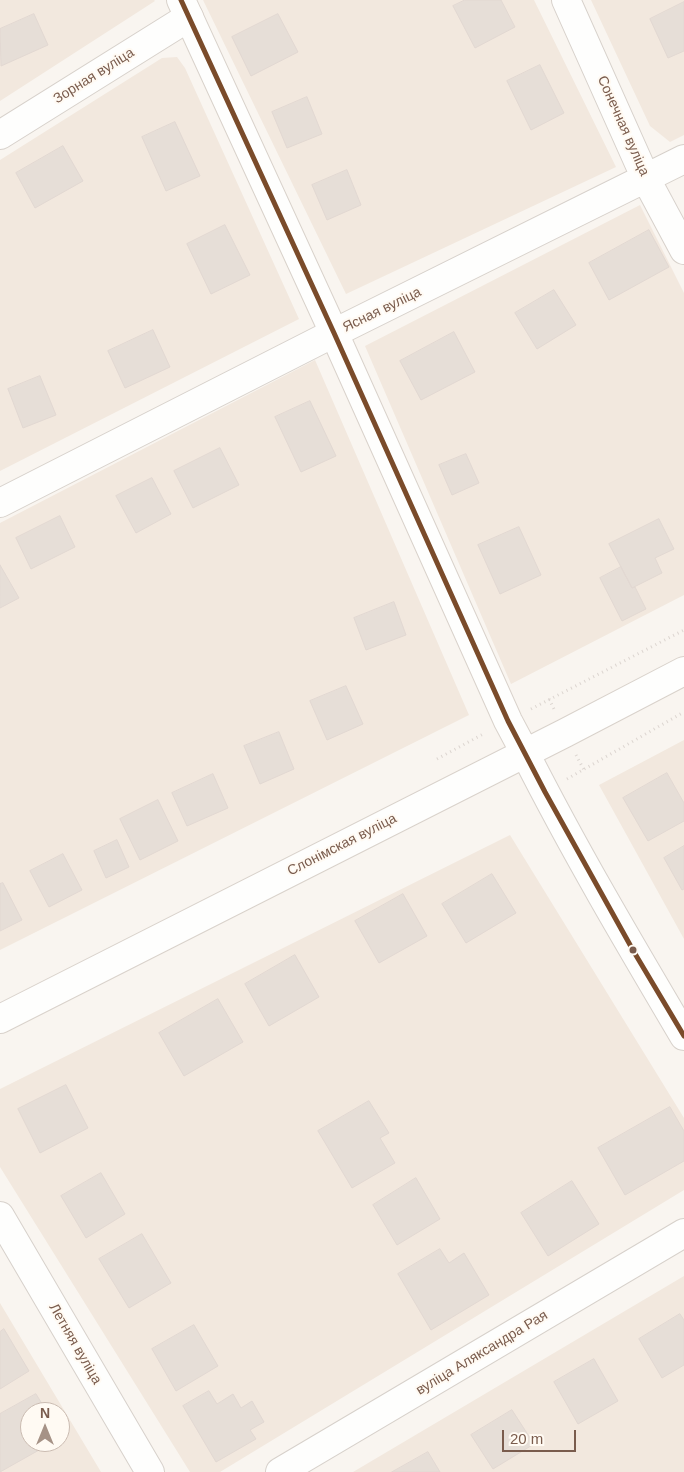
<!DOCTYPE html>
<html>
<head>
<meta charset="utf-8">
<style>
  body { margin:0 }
  #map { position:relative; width:684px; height:1472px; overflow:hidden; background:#f9f5f0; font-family:Helvetica,sans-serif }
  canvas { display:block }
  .north { position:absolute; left:20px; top:1402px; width:50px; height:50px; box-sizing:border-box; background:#fffaf3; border:1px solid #cabbb1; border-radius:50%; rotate:0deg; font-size:14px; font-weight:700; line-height:20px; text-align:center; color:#7a5c4d }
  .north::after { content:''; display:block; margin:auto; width:18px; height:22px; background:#a69286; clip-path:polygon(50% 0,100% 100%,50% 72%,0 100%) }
  .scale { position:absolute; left:502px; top:1430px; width:74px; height:22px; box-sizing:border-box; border:2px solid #7a5c4d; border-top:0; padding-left:6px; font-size:15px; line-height:18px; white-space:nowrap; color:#7a5c4d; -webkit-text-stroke:4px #fffaf3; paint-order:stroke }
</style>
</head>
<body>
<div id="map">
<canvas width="684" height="1472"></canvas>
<div class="north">N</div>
<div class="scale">20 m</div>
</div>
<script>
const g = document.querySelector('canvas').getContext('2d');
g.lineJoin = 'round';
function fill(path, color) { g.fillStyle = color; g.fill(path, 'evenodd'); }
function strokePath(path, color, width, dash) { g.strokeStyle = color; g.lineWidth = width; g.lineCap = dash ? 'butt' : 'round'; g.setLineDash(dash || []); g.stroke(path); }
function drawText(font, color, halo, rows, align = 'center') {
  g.font = font + ' Helvetica,sans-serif'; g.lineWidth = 4; g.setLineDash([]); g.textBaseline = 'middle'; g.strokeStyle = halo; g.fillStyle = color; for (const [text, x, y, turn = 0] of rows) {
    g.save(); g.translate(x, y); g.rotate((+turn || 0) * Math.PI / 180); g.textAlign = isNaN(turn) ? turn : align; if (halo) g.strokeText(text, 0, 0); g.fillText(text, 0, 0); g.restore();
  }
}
fill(new Path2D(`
  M0,0H154L155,1L0,101Z
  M203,0H534L616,167L346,294Z
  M591,0H684V135L670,142L650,126Z
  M177,57L185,68L299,319L0,471V160L162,58Z
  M640,205L684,293V595L511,684L365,346Z
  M315,360L469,715L0,950V523Z
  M684,740V939L599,785Z
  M510,835L684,1118V1190L220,1472H190L0,1167V1089Z
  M684,1276V1472H353Z
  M0,1303L101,1472H0ZM30,1412H60V1442H30Z`), '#f2e8de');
const building = new Path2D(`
  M465,0H501L515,27L475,48L453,6Z
  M684,2V51L668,58L650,19Z
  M34,14L48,45L1,66L0,29Z
  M278,14L298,52L251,76L232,37Z
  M540,65L564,113L531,130L507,81Z
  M307,97L322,134L287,148L272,112Z
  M175,122L200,176L166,191L142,137Z
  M63,146L83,181L35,208L16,173Z
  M347,170L361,205L327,220L312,185Z
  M225,225L250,275L211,294L187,244Z
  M649,230L669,267L609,300L589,263Z
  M554,290L576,325L537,349L515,313Z
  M153,330L170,367L125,388L108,351Z
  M454,332L475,372L421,400L400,361Z
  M40,376L56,415L23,428L8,389Z
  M310,401L336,456L301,472L275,417Z
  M220,448L239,485L193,508L174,471Z
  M466,454L479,483L452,495L439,465Z
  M152,478L171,514L136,533L116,496Z
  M60,516L75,547L31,569L16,538Z
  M659,519L674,549L655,558L662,573L632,588L609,544Z
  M519,527L541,575L500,594L478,545Z
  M0,565L19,598L0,608Z
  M621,567L632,588L635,587L646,609L622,621L600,578Z
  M394,602L406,635L366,650L354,618Z
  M346,686L363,724L327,740L310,701Z
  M279,732L294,769L260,784L244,746Z
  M667,773L684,803V821L648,841L623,798Z
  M213,774L228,808L187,826L172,793Z
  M158,800L178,841L140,860L120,819Z
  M117,840L129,867L106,878L94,851Z
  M684,846V889L682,890L664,858Z
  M63,854L82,890L49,907L30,871Z
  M492,874L516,913L466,943L442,904Z
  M3,883L22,920L0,931V884Z
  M403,894L427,936L379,963L355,921Z
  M295,955L319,997L269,1026L245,984Z
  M218,999L243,1042L184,1076L159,1033Z
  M66,1085L88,1128L40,1153L18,1109Z
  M369,1101L389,1133L380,1138L395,1163L352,1188L318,1131Z
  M670,1107L684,1131V1161L625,1195L598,1148Z
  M101,1173L125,1214L86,1238L61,1196Z
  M416,1178L440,1219L397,1245L373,1205Z
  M572,1181L599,1224L548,1256L521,1213Z
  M142,1234L171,1283L129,1308L99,1259Z
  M440,1249L449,1263L464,1253L489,1295L431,1330L398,1274Z
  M680,1314L684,1320V1365L662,1378L639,1339Z
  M194,1325L218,1366L176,1391L152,1349Z
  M4,1329L29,1371L0,1389V1332Z
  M594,1359L618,1401L578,1424L554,1382Z
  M209,1391L217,1404L233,1394L241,1408L252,1401L264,1422L250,1430L256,1439L216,1462L183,1406Z
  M36,1394L44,1407L36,1412H30V1442H46L48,1445L0,1472V1414Z
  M512,1410L534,1444L493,1469L471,1435Z
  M428,1452L440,1472H392Z`);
fill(building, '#e6ded7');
strokePath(building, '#e2d8d2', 1);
const street = new Path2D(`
  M566,0L646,179L684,250
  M0,135L189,17
  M0,503L334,333L684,159
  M525,753C574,850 629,943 684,1036
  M0,1216L150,1472
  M280,1472L684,1233`);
const secondary = new Path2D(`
  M181,0L334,333L508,721L525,753
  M0,1019L565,733L684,671`);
strokePath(street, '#d7d1cb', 30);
strokePath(secondary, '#d9d2cb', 30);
strokePath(new Path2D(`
  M549,699L555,711
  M531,709L684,630
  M576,755L584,770
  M437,759L485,733
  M567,779L684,712`), '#dcd5d0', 3, [1, 4]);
strokePath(street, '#fefefd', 28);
strokePath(secondary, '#fefefd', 28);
strokePath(new Path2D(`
  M181,0L334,333L508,721L545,792L634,952L684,1036`), '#7a4b2a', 5);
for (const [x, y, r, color] of [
  [633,950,4.5,"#7a5c4d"]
]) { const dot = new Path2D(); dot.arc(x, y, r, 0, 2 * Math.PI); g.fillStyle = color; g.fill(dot); strokePath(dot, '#fffaf3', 2); }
drawText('14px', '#7a5c4d', '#fffaf3', [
  ["Зорная вуліца",94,76,-32],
  ["Сонечная вуліца",623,126,66],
  ["Ясная вуліца",382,310,-26],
  ["Слонімская вуліца",342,845,-27],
  ["Летняя вуліца",75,1344,60],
  ["вуліца Аляксандра Рая",482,1353,-31]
]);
</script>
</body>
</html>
